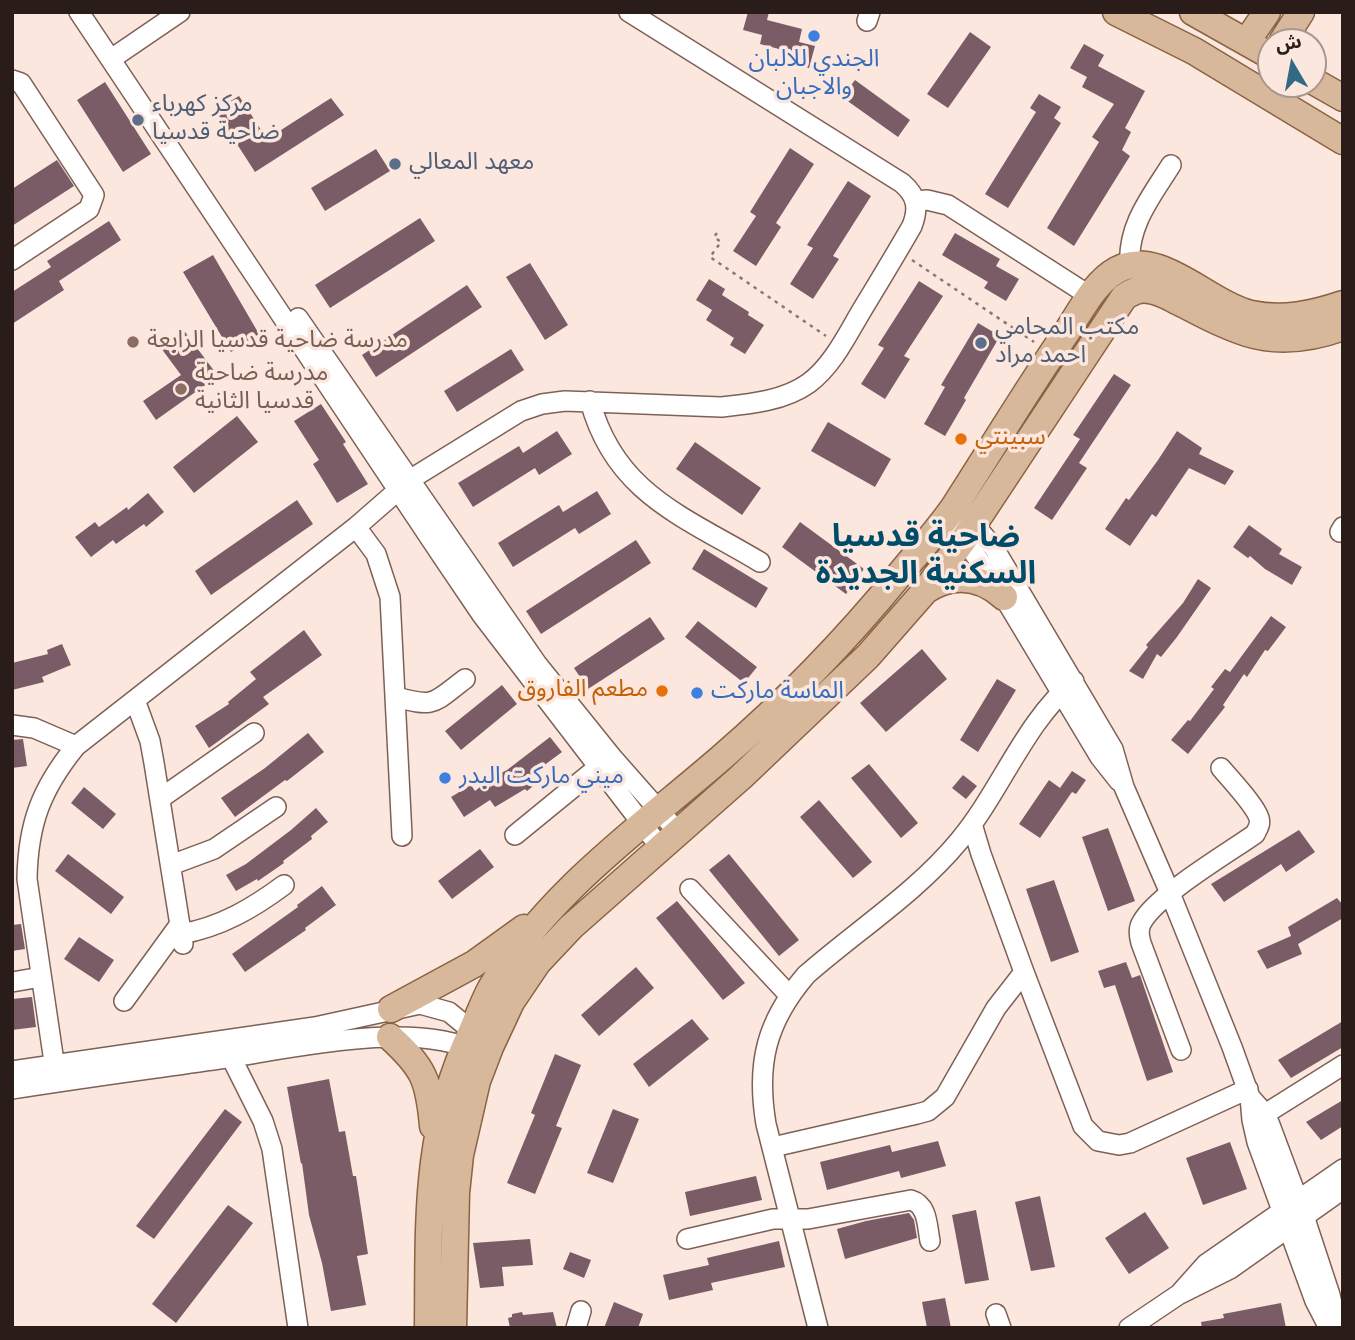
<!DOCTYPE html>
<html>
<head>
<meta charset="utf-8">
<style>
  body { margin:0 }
  #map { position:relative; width:1355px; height:1340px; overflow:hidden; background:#fce7df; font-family:Spectral,"Noto Sans Arabic",serif }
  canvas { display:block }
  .frame { position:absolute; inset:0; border:14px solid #2a1d19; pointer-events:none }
  .north { position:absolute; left:1257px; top:28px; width:70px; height:70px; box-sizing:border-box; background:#fce7df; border:2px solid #a89690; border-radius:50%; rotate:350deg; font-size:19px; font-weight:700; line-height:28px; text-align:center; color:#2a1d19 }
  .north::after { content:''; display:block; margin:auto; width:24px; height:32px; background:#326984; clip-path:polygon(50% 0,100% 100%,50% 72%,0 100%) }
</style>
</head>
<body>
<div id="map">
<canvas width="1355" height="1340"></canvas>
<div class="frame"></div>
<div class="north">ش</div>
</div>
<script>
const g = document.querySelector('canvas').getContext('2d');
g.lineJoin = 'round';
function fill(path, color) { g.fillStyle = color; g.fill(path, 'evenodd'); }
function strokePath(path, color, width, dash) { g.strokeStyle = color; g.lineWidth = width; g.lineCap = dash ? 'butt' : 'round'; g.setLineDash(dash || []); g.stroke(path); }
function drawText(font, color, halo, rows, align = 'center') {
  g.font = font + ' Spectral,"Noto Sans Arabic",serif'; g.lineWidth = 7; g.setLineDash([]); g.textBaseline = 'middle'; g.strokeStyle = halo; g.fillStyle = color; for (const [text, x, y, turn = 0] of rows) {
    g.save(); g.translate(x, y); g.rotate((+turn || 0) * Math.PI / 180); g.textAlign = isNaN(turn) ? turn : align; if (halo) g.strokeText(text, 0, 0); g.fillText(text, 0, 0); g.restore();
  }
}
fill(new Path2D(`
  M748,12H769L767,20L802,29L799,42L815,46L809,68L791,63L794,53L760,44L762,35L743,30Z
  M970,32L991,47L948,108L927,94Z
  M1084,44L1104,55L1098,66L1145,91L1125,128L1131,132L1122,150L1130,156L1074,246L1047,228L1099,142L1092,137L1114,104L1082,87L1087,77L1070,68Z
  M855,80L910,120L898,137L842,97Z
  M105,82L151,154L123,172L77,100Z
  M1039,94L1061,107L1054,118L1061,123L1008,208L985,194L1036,112L1030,108Z
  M239,96L267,139L331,98L344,115L255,172L215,110Z
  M790,148L814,164L776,223L781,227L756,266L733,251L756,216L750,212Z
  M376,149L390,171L325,211L311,188Z
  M57,160L74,186L12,226V189Z
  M848,181L871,196L833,256L839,259L813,299L790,284L813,248L807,245Z
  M420,218L435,241L330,308L315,285Z
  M109,221L121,240L59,281L64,290L12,324V292L51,267L47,261Z
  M955,233L1000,259L996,266L1019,279L1006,301L984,288L988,282L942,255Z
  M213,255L259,334L231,352L183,272Z
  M530,263L568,325L545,340L506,277Z
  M709,279L725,289L722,295L749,312L748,315L764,325L745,354L730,345L734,338L706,320L712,310L696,300Z
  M919,281L943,296L904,356L910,359L885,399L861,384L884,348L878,345Z
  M467,285L482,307L376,377L362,355Z
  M978,323L1000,336L964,398L966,400L945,436L924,424L945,387L941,385Z
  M185,332L218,376L156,420L143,401L181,375L161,348Z
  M511,349L524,370L457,412L444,391Z
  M1114,374L1131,385L1079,463L1087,468L1052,520L1034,508L1080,439L1073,435Z
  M321,404L346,442L343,444L368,484L337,503L313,464L319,460L294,421Z
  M237,416L258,442L194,493L173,467Z
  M828,422L891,459L875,487L811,451Z
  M557,431L572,454L539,475L535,468L473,507L458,483L519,446L523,453Z
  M1177,431L1202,448L1199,454L1234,471L1225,485L1189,468L1156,517L1152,514L1130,546L1105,529L1126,498L1129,500L1158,460Z
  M695,442L761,488L742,515L676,469Z
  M597,491L611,514L579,534L575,528L513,567L498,543L559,505L563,512Z
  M148,493L164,512L146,527L144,524L116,544L113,540L91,557L75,537L95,522L99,527L127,507L128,510Z
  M297,500L313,524L211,595L195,571Z
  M800,522L864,569L846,594L782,547Z
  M1249,525L1282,549L1279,554L1302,567L1292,585L1265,569L1250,556L1248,558L1233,547Z
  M636,540L651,563L541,634L526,611Z
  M704,549L768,588L756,608L692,569Z
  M1198,579L1211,588L1177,637L1161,657L1157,654L1143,679L1129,671L1148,647L1146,645L1183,603Z
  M1271,616L1286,627L1268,651L1265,650L1247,677L1244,674L1223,705L1225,707L1188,754L1171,740L1188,720L1190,721L1214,689L1211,687L1225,669L1230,672Z
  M650,617L665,639L588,689L574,668Z
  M698,621L757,667L744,683L685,637Z
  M304,630L322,655L263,697L269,704L209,748L195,726L229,704L228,702L256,679L250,672Z
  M62,644L71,665L42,677L44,682L12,690V663L48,654L47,650Z
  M922,649L947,679L886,732L860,703Z
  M997,679L1016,690L978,752L960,740Z
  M502,685L517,704L461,750L445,731Z
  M308,733L324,752L287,781L285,780L235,817L221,798L265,768Z
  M550,737L562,752L531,775L537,783L527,791L525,789L495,807L490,800L464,817L451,797L471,785L475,791L493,777L507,770Z
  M23,739L27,766L12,768V740Z
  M869,764L918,823L901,838L851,778Z
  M1072,771L1086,780L1076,794L1072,792L1040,838L1019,824L1049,780L1060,788Z
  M963,775L977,786L966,799L952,788Z
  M84,787L116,814L103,829L71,803Z
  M819,800L872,862L853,878L800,817Z
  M316,808L328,822L311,836L312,839L283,861L284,863L258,881L257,879L236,891L226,875L246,864L291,830Z
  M1108,828L1135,901L1108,911L1082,837Z
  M1299,830L1315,852L1286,872L1281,864L1224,902L1211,884Z
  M480,849L494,867L452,899L438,881Z
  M68,854L124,897L111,914L55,871Z
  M729,854L799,940L779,956L709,870Z
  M1054,880L1079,952L1051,962L1026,889Z
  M322,886L336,905L305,928L306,930L245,972L232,954L298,907L297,905Z
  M1337,898L1343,905V918L1298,944L1302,954L1267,969L1257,951L1291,936L1288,927Z
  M677,901L745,983L723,1000L656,918Z
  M21,924L25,949L12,951V925Z
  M79,937L114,960L99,982L64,959Z
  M1126,962L1132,978L1140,975L1173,1072L1147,1081L1115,985L1104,988L1098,971Z
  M636,967L654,988L599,1036L581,1015Z
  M32,997L36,1027L12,1030V999Z
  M692,1019L709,1039L649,1087L633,1064Z
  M1343,1021V1047L1291,1078L1278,1060Z
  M555,1054L581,1065L556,1126L562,1128L535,1194L507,1183L535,1115L531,1113Z
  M329,1079L339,1132L345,1131L353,1176H356L368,1254L357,1256L366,1305L331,1311L322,1263L309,1215L302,1163L301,1164L287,1087Z
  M1343,1100V1126L1321,1140L1306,1122Z
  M225,1109L242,1122L154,1239L136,1226Z
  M613,1109L639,1119L613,1183L587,1173Z
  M938,1141L946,1166L901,1178L899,1171L827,1190L820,1162L890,1145L892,1152Z
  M1230,1142L1247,1189L1203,1205L1186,1158Z
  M756,1176L762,1200L690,1216L685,1192Z
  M1040,1196L1055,1267L1031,1271L1015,1202Z
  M228,1205L253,1223L176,1323L152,1304Z
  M976,1210L989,1280L965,1284L952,1215Z
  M1145,1212L1169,1248L1129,1274L1105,1238Z
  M909,1213L914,1220L917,1238L845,1259L837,1229L866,1221Z
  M530,1239L533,1265L502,1267L504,1286L480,1288L473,1243Z
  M779,1241L785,1267L711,1283L713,1290L669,1300L663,1275L709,1265L707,1258Z
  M570,1252L591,1260L584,1278L563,1269Z
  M945,1298L951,1328H927L922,1302Z
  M614,1302L643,1314L638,1328H604Z
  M1281,1303L1286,1328H1202L1201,1322L1224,1318L1223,1314Z
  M522,1312L523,1315L553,1312L557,1328H510L508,1318L512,1317V1314Z`), '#7a5c67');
const minor = new Path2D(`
  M79,12L442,556L482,615L660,847
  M867,21L870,12
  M111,59L180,12
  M12,80L21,83L94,195L89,209L12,260
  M916,201L927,200L948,205L1090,296
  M1130,265C1127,226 1151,197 1171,165
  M298,318L537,664L611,756L678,832
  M590,401C615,494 685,517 760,562
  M965,517L974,524L994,548L1113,749L1124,787L1170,893L1232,1047L1250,1097L1252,1120L1257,1142L1315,1301L1329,1328
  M356,527L376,554L390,597L402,836
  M958,530L1004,597L1100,757L1119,781
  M1340,532L1343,527
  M396,697C436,708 433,703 465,679
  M135,700L150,741L154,763L183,944
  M12,725L34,728L76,746
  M161,798L254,733
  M972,824L981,854L1024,972L1083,1126L1098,1141L1119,1145L1130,1143L1248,1089
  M515,835L608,759
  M171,865L214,849L276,807
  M690,889L789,995
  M181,934C221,927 253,908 284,885
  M12,982L41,977
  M124,1001L180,924
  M1181,1050L1141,943C1139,936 1138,928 1142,922C1157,895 1228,853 1255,834C1258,828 1261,824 1259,818C1255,805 1230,779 1221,768
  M231,1057L263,1121L272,1149L298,1328
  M12,1071L315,1027L420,1004L449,1012L482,1039
  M57,1082L27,879C28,824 41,789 76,746L356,527L411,479L521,411L542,404L565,401L721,407C750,404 784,401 809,383C833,365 847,335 862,310C879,282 896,254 912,226C919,208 917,196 902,183L629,12
  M12,1089C81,1078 150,1069 219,1059C289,1049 414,1019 477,1052
  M1250,1097L1265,1114L1270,1125L1304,1216L1330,1295L1338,1328
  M1265,1114L1343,1065
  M773,1147L917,1114L928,1111L945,1097L996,1008L1024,972
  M687,1239L773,1219H808L911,1200C928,1205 927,1226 930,1241
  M1181,1292L1206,1264L1343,1169
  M996,1314L1001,1328
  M576,1328L581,1311
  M818,1328L766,1124C756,1064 766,1022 806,975C856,931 916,893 959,841C1001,791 1024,723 1074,681
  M1129,1328L1178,1295L1230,1269L1343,1189`);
const major = new Path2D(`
  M1116,12L1194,51L1343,141
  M1193,12L1271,56
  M1247,41L1267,12
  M1282,42L1301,12
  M1313,81L1343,98
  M926,590C953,573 981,576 1004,597
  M391,1009L474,964L524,928
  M390,1037C424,1068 429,1080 433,1126
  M428,1328C429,1219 424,1132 472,1031C478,1017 484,1001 491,988C546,894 640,828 721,758C786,702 846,640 900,574C918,552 938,530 954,507C992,448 1028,388 1068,330C1081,310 1095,282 1117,270C1159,247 1207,303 1251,314C1283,321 1313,314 1343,304
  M453,1328L456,1193L460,1155L477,1081L490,1047L511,1002L538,962L571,927L741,777L868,656L925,591L964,539L1124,297C1132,292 1139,288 1149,290C1161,291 1172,299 1183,304C1204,315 1225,326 1247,333C1279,343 1313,338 1343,327`);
strokePath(minor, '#7e6055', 22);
strokePath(major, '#8a6342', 29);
strokePath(new Path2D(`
  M717,233L714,237L721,242L710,257L826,336
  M912,260L1034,342`), '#8a7973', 2.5, [3.5, 5]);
strokePath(minor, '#fff', 19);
strokePath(major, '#d7b89b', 26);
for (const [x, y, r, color] of [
  [814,36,7,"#3f7fe0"],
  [138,120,7,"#5c6f8a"],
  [395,164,7,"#5c6f8a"],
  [133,342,7,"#8d6e63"],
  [981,343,7,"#5c6f8a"],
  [181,389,7,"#8d6e63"],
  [961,439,7,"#e8710a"],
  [662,691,7,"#e8710a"],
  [697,693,7,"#3f7fe0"],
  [445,778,7,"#3f7fe0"]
]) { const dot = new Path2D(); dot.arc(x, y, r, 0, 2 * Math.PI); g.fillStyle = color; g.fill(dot); strokePath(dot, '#fce7df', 2.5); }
drawText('24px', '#366cbe', '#fce7df', [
  ["الجندي للالبان",814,61,"center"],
  ["والاجبان",814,89,"center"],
  ["الماسة ماركت",711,693],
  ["ميني ماركت البدر",459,778]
], 'left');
drawText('24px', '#4e5e75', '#fce7df', [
  ["مركز كهرباء",152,106],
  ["ضاحية قدسيا",152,134],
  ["معهد المعالي",409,164],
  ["مكتب المحامي",995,329],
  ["احمد مراد",995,357]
], 'left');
drawText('24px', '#785e54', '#fce7df', [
  ["مدرسة ضاحية قدسيا الرابعة",147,342],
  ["مدرسة ضاحية",195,375],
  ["قدسيا الثانية",195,403]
], 'left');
drawText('24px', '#c56008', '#fce7df', [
  ["سبينتي",975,439],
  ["مطعم الفاروق",648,691,"right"]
], 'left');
drawText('bold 32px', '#004c69', '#fce7df', [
  ["ضاحية قدسيا",926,540],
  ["السكنية الجديدة",926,577]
]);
</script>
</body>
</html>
